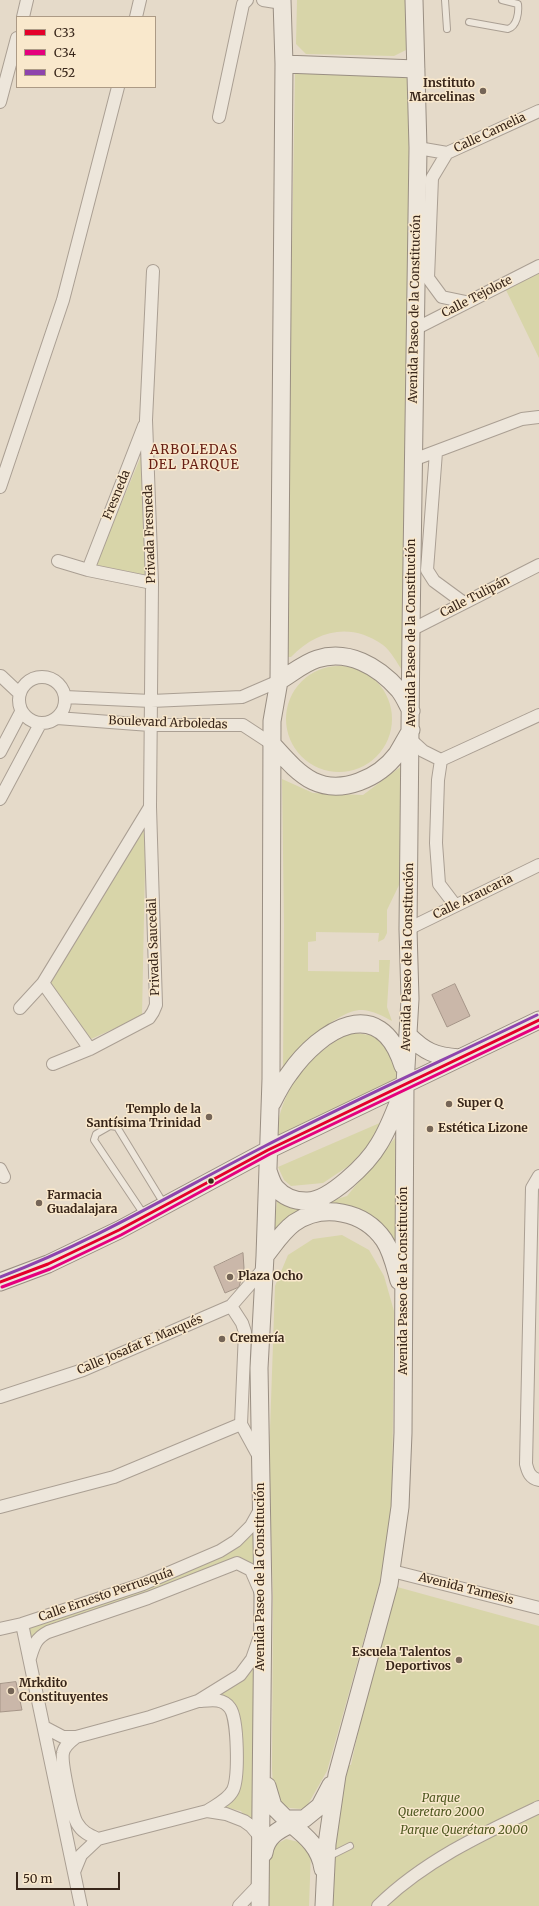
<!DOCTYPE html>
<html>
<head>
<meta charset="utf-8">
<style>
  body { margin:0 }
  #map { position:relative; width:539px; height:1906px; overflow:hidden; background:#e5dac9; font-family:Merriweather,serif }
  canvas { display:block }
  .legend { position:absolute; left:16px; top:16px; width:140px; height:72px; box-sizing:border-box; background:#f9e8cc; border:1px solid #ac9a85; margin:0; padding:5px 7px; list-style:none; font-size:12px; color:#38261a }
  .legend li { display:flex; align-items:center; gap:8px; height:20px }
  .legend b { width:20px; border:1px solid #ac9a85 }
  .scale { position:absolute; left:16px; top:1872px; width:104px; height:18px; box-sizing:border-box; border:2px solid #38261a; border-top:0; padding-left:5px; font-size:12px; line-height:14px; white-space:nowrap; color:#38261a; -webkit-text-stroke:3px #f9e8cc; paint-order:stroke }
</style>
</head>
<body>
<div id="map">
<canvas width="539" height="1906"></canvas>
<ul class="legend">
<li><b style="height:5px;background:#e4002b"></b>C33</li>
<li><b style="height:5px;background:#e5007d"></b>C34</li>
<li><b style="height:5px;background:#8e44ad"></b>C52</li>
</ul>
<div class="scale">50 m</div>
</div>
<script>
const g = document.querySelector('canvas').getContext('2d');
g.lineJoin = 'round';
function fill(path, color) { g.fillStyle = color; g.fill(path, 'evenodd'); }
function strokePath(path, color, width, dash) { g.strokeStyle = color; g.lineWidth = width; g.lineCap = dash ? 'butt' : 'round'; g.setLineDash(dash || []); g.stroke(path); }
function drawText(font, color, halo, rows, align = 'center') {
  g.font = font + ' Merriweather,serif'; g.lineWidth = 3; g.setLineDash([]); g.textBaseline = 'middle'; g.strokeStyle = halo; g.fillStyle = color; for (const [text, x, y, turn = 0] of rows) {
    g.save(); g.translate(x, y); g.rotate((+turn || 0) * Math.PI / 180); g.textAlign = isNaN(turn) ? turn : align; if (halo) g.strokeText(text, 0, 0); g.fillText(text, 0, 0); g.restore();
  }
}
fill(new Path2D(`
  M297,0H405L406,50L394,56L306,54L296,44Z
  M295,73L409,75L408,668L402,670C397,663 391,651 383,645C351,622 317,630 291,657H285Z
  M539,272V358L505,288Z
  M146,444V575L96,565Z
  M286 719a53 53 0 1 1 106 0a53 53 0 1 1-106 0Z
  M403,765L399,885L387,910V933L384,939L378,942L379,933L316,932V941L308,942V971L379,972V960H390L387,1007L392,1021C383,1016 373,1011 363,1010C339,1008 292,1052 283,1073L284,925L282,779L313,793L363,795Z
  M146,817L142,1016L91,1039L50,982Z
  M350,1032L375,1036L393,1053L399,1067L398,1079L276,1138C280,1088 308,1056 350,1032Z
  M382,1122L371,1142L350,1165L323,1183L291,1186L284,1180L278,1167Z
  M395,1138L396,1250L343,1208L274,1234L277,1200L303,1209L347,1196Z
  M342,1235L369,1250L384,1276L394,1311L392,1506L380,1582L327,1771L307,1806L301,1809L290,1808L280,1805L273,1786L272,1769L273,1597L269,1459L275,1286L288,1255L313,1239Z
  M261,1508L263,1597L251,1570L236,1563L34,1643L22,1624L220,1551Z
  M390,1585L539,1626V1906H324L340,1765H351Z
  M255,1661L261,1837L241,1811L216,1805L231,1797L237,1711L204,1698Z
  M286,1839L299,1842L311,1851L309,1906H266L267,1855L275,1845Z`), '#d8d5a9');
const building = new Path2D(`
  M455,984L470,1016L447,1027L432,995Z
  M243,1253L244,1268L239,1287L225,1293L214,1267Z
  M16,1682L22,1710L0,1712V1684Z`);
fill(building, '#cab7a9');
strokePath(building, '#a59588', 1);
const lane = new Path2D(`
  M445,0L447,29
  M469,22L508,29C517,26 519,13 518,4L502,0
  M145,1216L94,1140L96,1134L110,1126L117,1127L164,1204
  M328,1857L350,1846`);
const street = new Path2D(`
  M263,0L282,3
  M23,17L27,0
  M136,17L140,0
  M0,102L17,38
  M219,117L243,4L247,0
  M418,148L447,153L539,111
  M447,153L432,178L428,278L442,297L466,302
  M415,329L539,266
  M436,452L427,570L434,581L464,603
  M413,460L522,419L539,417
  M0,487L63,300L118,87
  M58,561L88,570L152,583
  M88,570L144,426
  M411,630L539,565
  M1,676L19,693
  M19 700a23 23 0 1 1 46 0a23 23 0 1 1-46 0Z
  M65,697L151,701L242,697L279,681
  M57,718L150,725H243L272,744
  M411,740L423,751L441,760
  M0,752L21,712
  M0,799L40,724
  M455,905L439,884L436,843L438,780L441,760L539,715
  M408,929L539,865
  M20,1008L43,983
  M90,1049L43,983L150,807
  M53,1064L90,1049L149,1018L153,1012L156,1005L150,807L152,583L146,420L153,271
  M0,1169L4,1177
  M539,1176L532,1188L526,1464C528,1472 530,1478 539,1480
  M231,1306L242,1323L245,1332L241,1424L259,1457
  M0,1397L83,1370L231,1306L265,1267
  M0,1507L114,1477L241,1424
  M392,1571L539,1608
  M22,1624L81,1906
  M0,1629L22,1624L143,1584L220,1551L236,1541L251,1526L261,1508
  M30,1658C34,1645 36,1638 48,1632L148,1598L237,1563L251,1570L261,1593
  M201,1701C211,1700 223,1698 230,1708C238,1719 239,1777 233,1790C228,1800 216,1805 207,1811
  M44,1727L63,1737H76L150,1717L198,1701L240,1675L252,1659L259,1639
  M76,1737C71,1741 64,1746 63,1753C61,1762 72,1815 77,1823C82,1832 89,1835 98,1839
  M74,1872L81,1855L98,1839L207,1811L226,1814L244,1821L251,1826L262,1839
  M239,1906L261,1883
  M378,1906C424,1861 482,1834 539,1807`);
const secondary = new Path2D(`
  M284,64L416,69
  M279,681C291,674 304,663 317,659C348,649 378,666 399,690C404,696 407,704 411,711
  M272,744C284,757 297,773 313,781C342,795 379,778 397,754C402,746 406,738 411,730
  M408,1035C425,1052 435,1056 459,1058
  M272,1103C277,1093 282,1083 289,1074C320,1029 380,992 403,1066
  M268,1171C270,1176 272,1184 276,1188C283,1196 294,1201 306,1201C329,1202 368,1163 379,1144C389,1128 395,1111 402,1093
  M265,1256C274,1245 282,1232 294,1223C323,1203 364,1211 384,1240C392,1252 395,1267 399,1281
  M0,1282L48,1264L119,1230L268,1150L539,1020
  M267,1786L273,1806L286,1819H304L320,1806L331,1785
  M264,1853C266,1837 278,1830 291,1824C307,1837 320,1848 323,1869
  M260,1906L263,1597L259,1368L265,1256L271,1079L272,721L279,681L284,64L282,0
  M324,1906L327,1844L337,1775L389,1584L400,1507L403,1433L405,1084L410,999L408,929L411,630L418,148L414,0`);
strokePath(lane, '#aa9f93', 8);
strokePath(street, '#aa9f93', 14);
strokePath(secondary, '#998e82', 19);
strokePath(lane, '#ede6db', 6);
strokePath(street, '#ede6db', 12);
strokePath(secondary, '#ede6db', 17);
strokePath(new Path2D(`
  M0,1282L48,1264L119,1230L268,1150L539,1020`), '#e4002b', 3);
strokePath(new Path2D(`
  M2,1287L50,1269L121,1235L270,1154L539,1026`), '#e5007d', 3);
strokePath(new Path2D(`
  M0,1277C93,1242 177,1191 265,1146C354,1100 446,1059 537,1015`), '#8e44ad', 3);
for (const [x, y, r, color] of [
  [483,91,4,"#756557"],
  [449,1104,4,"#756557"],
  [209,1117,4,"#756557"],
  [430,1129,4,"#756557"],
  [211,1181,3.5,"#38261a"],
  [39,1203,4,"#756557"],
  [230,1277,4,"#756557"],
  [222,1339,4,"#756557"],
  [459,1660,4,"#756557"],
  [11,1691,4,"#756557"]
]) { const dot = new Path2D(); dot.arc(x, y, r, 0, 2 * Math.PI); g.fillStyle = color; g.fill(dot); strokePath(dot, '#f9e8cc', 1.5); }
drawText('bold 12px', '#38261a', '#f9e8cc', [
  ["Instituto",475,84,"right"],
  ["Marcelinas",475,98,"right"],
  ["Super Q",457,1104],
  ["Templo de la",201,1110,"right"],
  ["Santísima Trinidad",201,1124,"right"],
  ["Estética Lizone",438,1129],
  ["Farmacia",47,1196],
  ["Guadalajara",47,1210],
  ["Plaza Ocho",238,1277],
  ["Cremería",230,1339],
  ["Escuela Talentos",451,1653,"right"],
  ["Deportivos",451,1667,"right"],
  ["Mrkdito",19,1684],
  ["Constituyentes",19,1698]
], 'left');
drawText('12px', '#38261a', '#f9e8cc', [
  ["Calle Camelia",490,133,-25],
  ["Calle Tejolote",477,297,-27],
  ["Avenida Paseo de la Constitución",415,309,-89],
  ["Fresneda",117,495,-68],
  ["Privada Fresneda",150,534,-92],
  ["Calle Tulipán",475,597,-27],
  ["Avenida Paseo de la Constitución",412,633,-90],
  ["Boulevard Arboledas",168,723,2],
  ["Calle Araucaria",473,897,-26],
  ["Privada Saucedal",154,947,-92],
  ["Avenida Paseo de la Constitución",408,957,-89],
  ["Avenida Paseo de la Constitución",404,1281,-90],
  ["Calle Josafat F. Marqués",140,1345,-23],
  ["Avenida Paseo de la Constitución",261,1577,-90],
  ["Avenida Tamesis",466,1589,14],
  ["Calle Ernesto Perrusquía",106,1595,-19]
]);
drawText('italic 12px', '#4d571f', '#f9e8cc', [
  ["Parque",441,1799],
  ["Queretaro 2000",441,1813],
  ["Parque Querétaro 2000",464,1831]
]);
g.letterSpacing = '1px';
drawText('13px', '#692015', '#f9e8cc', [
  ["ARBOLEDAS",194,450],
  ["DEL PARQUE",194,465]
]);
g.letterSpacing = '0px';
</script>
</body>
</html>
